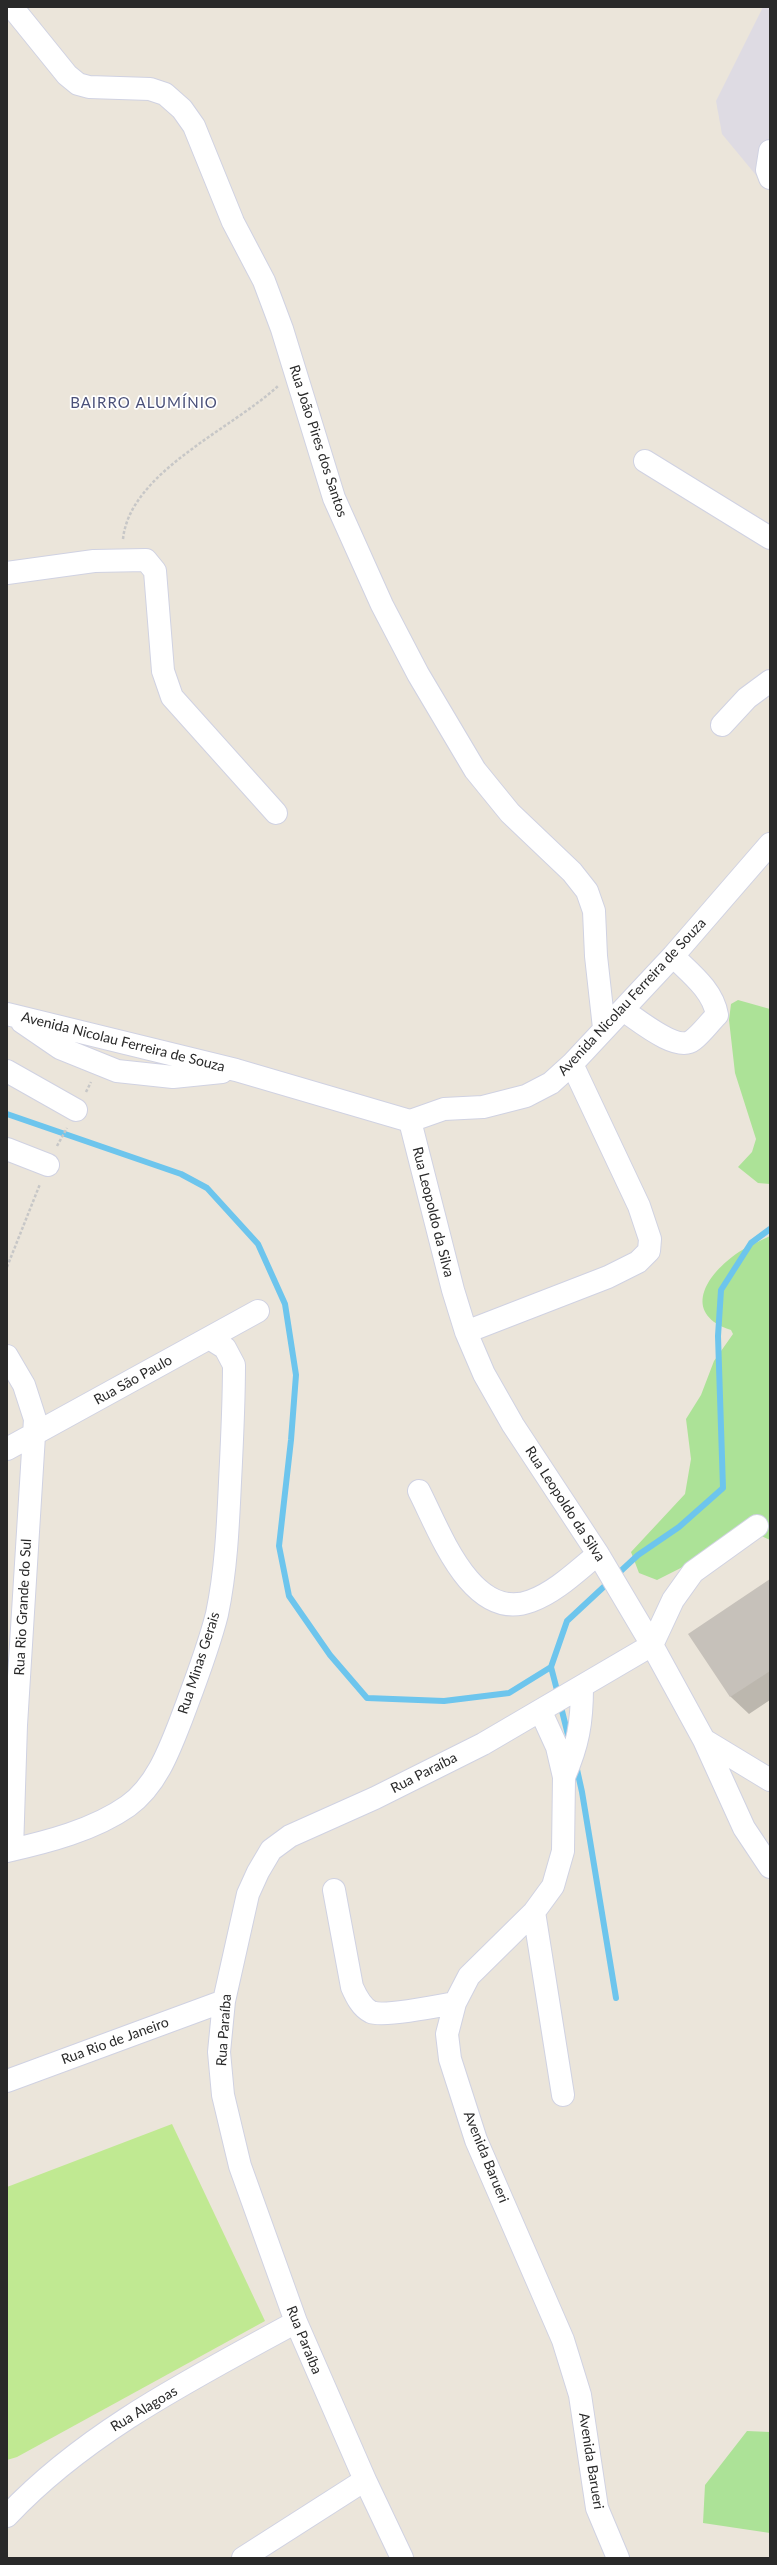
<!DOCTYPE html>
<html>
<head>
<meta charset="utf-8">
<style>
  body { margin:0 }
  #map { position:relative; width:777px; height:2565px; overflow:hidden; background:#ebe5da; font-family:Lato,sans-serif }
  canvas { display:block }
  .frame { position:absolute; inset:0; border:8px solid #292929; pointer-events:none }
</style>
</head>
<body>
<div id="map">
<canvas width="777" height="2565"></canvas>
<div class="frame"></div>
</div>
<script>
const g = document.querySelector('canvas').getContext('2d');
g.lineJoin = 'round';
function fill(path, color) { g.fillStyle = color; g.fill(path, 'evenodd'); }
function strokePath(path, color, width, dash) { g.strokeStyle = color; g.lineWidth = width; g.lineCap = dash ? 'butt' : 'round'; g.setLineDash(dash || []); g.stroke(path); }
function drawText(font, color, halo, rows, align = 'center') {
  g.font = font + ' Lato,sans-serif'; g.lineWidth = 3.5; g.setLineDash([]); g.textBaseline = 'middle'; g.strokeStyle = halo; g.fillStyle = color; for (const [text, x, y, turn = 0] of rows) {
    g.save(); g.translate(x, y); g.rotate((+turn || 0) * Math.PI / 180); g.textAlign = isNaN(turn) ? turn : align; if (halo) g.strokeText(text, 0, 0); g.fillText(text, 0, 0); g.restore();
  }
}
fill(new Path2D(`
  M763,7H770V188L765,186L722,134L716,101Z`), '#dedbe3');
fill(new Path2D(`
  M738,1000L770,1009V1184L758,1183L738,1167L752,1152L756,1139L735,1073L729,1020L731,1004Z
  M770,1236V1540L757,1534L746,1535L657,1580L639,1573L631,1552L685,1494L691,1459L686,1419L701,1395L714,1361L733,1334L731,1330C685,1315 702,1280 732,1257C743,1248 758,1242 770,1236Z
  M747,2431L770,2432V2533L703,2523L705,2485Z`), '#ace297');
fill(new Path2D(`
  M172,2124L265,2321L17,2457L7,2460V2187Z`), '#c0e992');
fill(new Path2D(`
  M770,1581V1700L749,1714L731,1697L690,1634Z`), '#0003');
strokePath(new Path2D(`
  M7,1114L181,1174L207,1188L258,1244L285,1304L296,1375L291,1440L279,1546L289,1596L330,1655L367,1698L444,1701L509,1693L551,1667L567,1621L638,1555L679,1527L723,1488L718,1336L721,1290L751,1243L770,1229
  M551,1667L558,1694
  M560,1703L569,1739
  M576,1765L582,1792L616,1998`), '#6dc5ed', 6);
fill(new Path2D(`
  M770,1579V1671L730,1697L688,1634Z`), '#c6c1ba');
const minor = new Path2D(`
  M12,7L67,75L78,84L89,87L150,89L165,94L182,109L194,126L233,222L264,281L282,329L334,498L382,605L418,674L475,770L510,813L572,872L587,891L594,911L596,956L604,1028
  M770,151L767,170L770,178
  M645,461L770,538
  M7,573L94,561L146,560L155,571L163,671L172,697L276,813
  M722,725L747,698L770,681
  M623,1010C637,1019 677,1053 693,1040C702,1033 709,1023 717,1015C713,990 690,973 673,956
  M7,1014L236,1070L410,1121L444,1109L483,1107L526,1096L551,1083L572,1064L673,956L770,844
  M22,1022L60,1048L117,1071L173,1077L222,1072
  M7,1071L76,1110
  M410,1121L453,1290L466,1332L484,1374L513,1425L598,1554L652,1645L704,1740L744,1828L770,1867
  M7,1149L48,1165
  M466,1332L608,1277L638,1262L649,1251L650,1239L639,1206L572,1064
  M7,1356L24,1385L35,1419L16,1725L12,1850
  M7,1449L258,1311
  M419,1491C440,1532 472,1623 531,1601C556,1592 578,1570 598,1554
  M541,1712L557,1747L564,1777L563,1851L553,1886L534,1912L469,1976L455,2003L447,2034L450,2059L476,2140L563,2340L580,2395L597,2508L618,2558
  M704,1740L770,1780
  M564,1777C578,1745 582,1723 582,1687
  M7,1851C47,1842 94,1830 128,1806C156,1786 169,1751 181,1720C194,1685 208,1650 217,1614C226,1571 228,1526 230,1482C232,1443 234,1404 234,1365L225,1348L209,1338
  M334,1890L352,1987C356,1996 361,2007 371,2012C383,2017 439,2006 455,2003
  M534,1912L563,2095
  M7,2081L224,2001
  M365,2480L402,2558
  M7,2516C87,2431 194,2378 296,2322
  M243,2558L365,2480L296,2322L240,2166L223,2095L219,2052L224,2001L248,1894L258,1872L271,1850L290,1836L375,1798L483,1744L652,1645L673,1600L693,1572L757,1526`);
strokePath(minor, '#d0d2e2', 24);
strokePath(new Path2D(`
  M123,539C130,472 232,429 278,386
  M86,1092L91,1082
  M57,1146L67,1128
  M7,1267L40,1184`), '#c7c7c7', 2.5, [3, 2]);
strokePath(minor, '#fff', 22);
drawText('14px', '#292929', '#fff', [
  ["Rua João Pires dos Santos",318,441,72],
  ["Avenida Nicolau Ferreira de Souza",632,997,-47],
  ["Avenida Nicolau Ferreira de Souza",123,1042,14],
  ["Rua Leopoldo da Silva",433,1212,76],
  ["Rua São Paulo",133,1380,-29],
  ["Rua Leopoldo da Silva",565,1504,57],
  ["Rua Rio Grande do Sul",23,1607,-87],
  ["Rua Minas Gerais",199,1663,-72],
  ["Rua Paraíba",424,1773,-27],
  ["Rua Paraíba",224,2030,-86],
  ["Rua Rio de Janeiro",115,2041,-20],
  ["Avenida Barueri",486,2157,68],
  ["Rua Paraíba",304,2340,68],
  ["Rua Alagoas",144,2409,-31],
  ["Avenida Barueri",591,2461,81]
]);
g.letterSpacing = '1px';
drawText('15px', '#4a5079', '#fff', [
  ["BAIRRO ALUMÍNIO",144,403]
]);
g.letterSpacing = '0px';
</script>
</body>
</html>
